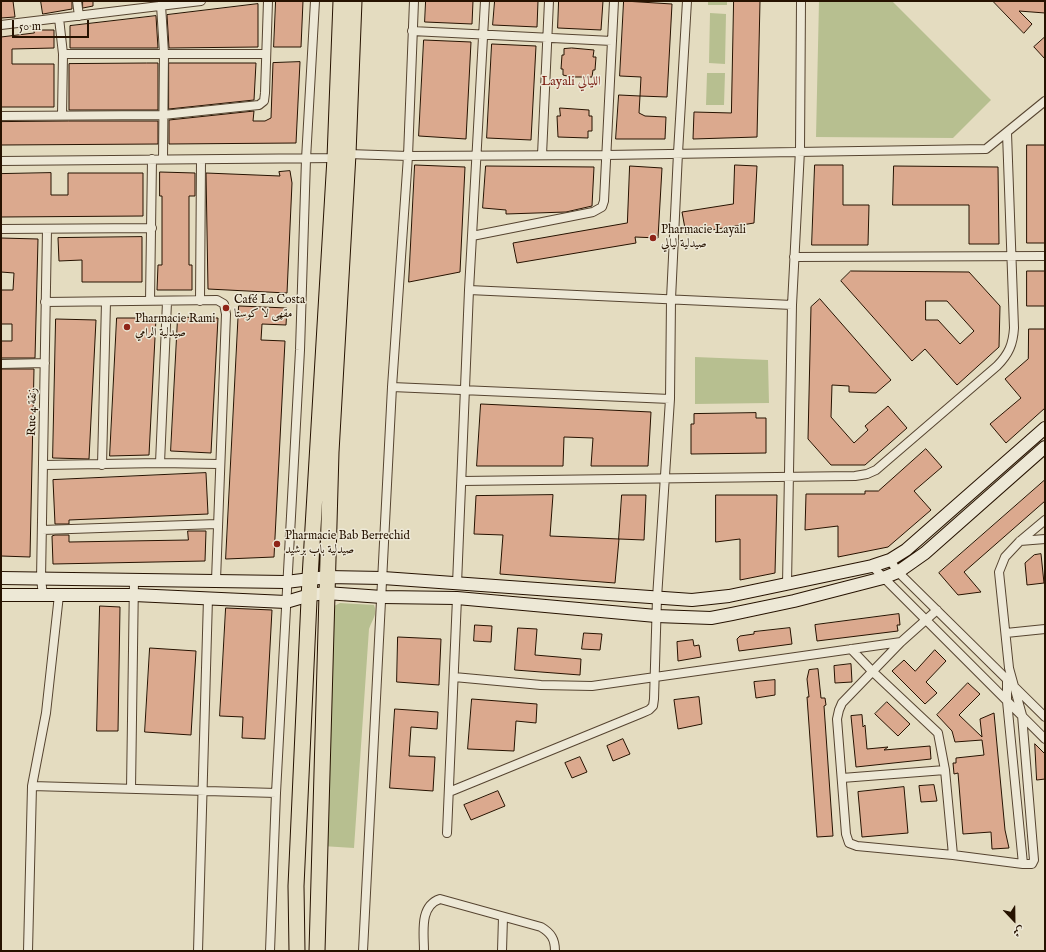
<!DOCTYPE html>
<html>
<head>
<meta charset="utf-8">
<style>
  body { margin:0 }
  #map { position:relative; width:1046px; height:952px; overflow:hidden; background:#e4dcc0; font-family:"IM FELL English",Amiri,serif }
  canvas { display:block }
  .frame { position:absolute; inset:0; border:2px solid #261200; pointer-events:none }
  .north { position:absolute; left:994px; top:900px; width:40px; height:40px; -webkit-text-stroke:3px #ede8d6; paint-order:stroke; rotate:158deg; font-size:11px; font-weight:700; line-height:16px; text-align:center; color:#261200 }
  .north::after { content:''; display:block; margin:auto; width:14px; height:18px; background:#261200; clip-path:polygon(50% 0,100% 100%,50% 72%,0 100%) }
  .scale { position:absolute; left:12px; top:20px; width:77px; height:18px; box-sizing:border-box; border:2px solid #261200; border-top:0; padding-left:5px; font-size:12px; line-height:14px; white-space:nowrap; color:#261200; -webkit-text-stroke:3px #ede8d6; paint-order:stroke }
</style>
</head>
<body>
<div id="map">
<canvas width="1046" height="952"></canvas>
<div class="frame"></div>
<div class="north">ش</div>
<div class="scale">50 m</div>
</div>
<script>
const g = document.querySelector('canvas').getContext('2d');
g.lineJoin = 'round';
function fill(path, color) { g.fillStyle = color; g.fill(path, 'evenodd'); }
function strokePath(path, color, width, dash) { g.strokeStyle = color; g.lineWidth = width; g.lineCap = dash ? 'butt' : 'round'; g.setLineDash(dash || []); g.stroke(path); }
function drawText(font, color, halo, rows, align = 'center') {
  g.font = font + ' "IM FELL English",Amiri,serif'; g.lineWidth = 3; g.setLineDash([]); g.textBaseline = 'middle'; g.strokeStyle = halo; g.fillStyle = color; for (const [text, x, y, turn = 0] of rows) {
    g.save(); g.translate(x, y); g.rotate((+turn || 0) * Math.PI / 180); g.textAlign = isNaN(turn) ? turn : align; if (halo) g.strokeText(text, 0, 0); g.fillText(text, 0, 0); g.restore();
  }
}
fill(new Path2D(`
  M708,1H727V5H708Z
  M819,1H892L991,100L953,138L816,137Z
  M710,13L726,14L725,64L709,63Z
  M707,73H725L724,105H706Z
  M695,357L768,360L769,403L695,404Z
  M340,603L374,605C378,614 372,620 369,629L354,848L322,846L334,606Z`), '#b7bf90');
const building = new Path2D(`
  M1,1H13L15,17L1,18Z
  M41,1H72V9L43,14Z
  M83,1H93V6L83,8Z
  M276,1H303L301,47H274Z
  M426,1H473L472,24L425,22Z
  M495,1H538L537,27L493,25Z
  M559,1H603L601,30L558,28Z
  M624,1L672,4L667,97L640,96L641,77L620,76Z
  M734,1H760L757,137L693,139L694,112L731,113Z
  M993,1H1045V13L1019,11L1032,24L1024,33Z
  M258,4V47L169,48L167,15Z
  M156,16L158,48H70V26Z
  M34,30H54V48L12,49V64H54V107H1V37L34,33Z
  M1045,37V59L1034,47Z
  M424,40L471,42L466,139L419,136Z
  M492,44L536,46L531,140L487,138Z
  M572,48L594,50L593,57H596L595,70H593L592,77H571L563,75V69H561L562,55H564V49Z
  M300,62L296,143L169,144V120L254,111L253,121H265L271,118L273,63Z
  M147,63H158V110H69V64Z
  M169,63H256L254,100L169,109Z
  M619,95L640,96L639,113L645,116L666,117L665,139H616Z
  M560,108L589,110V116H592V131H588V138L558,137L557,116H560Z
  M69,121H158V144L1,145V122Z
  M1027,145H1045V243H1027Z
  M415,165L465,167L460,272L409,282Z
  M735,165L757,166L754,223L686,234L682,212L733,204Z
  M815,165H843V205H869L868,245H812Z
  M486,166L594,167L592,206L566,212L506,214V210L483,208Z
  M630,166L662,168L658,238L635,237L636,243L517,263L513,243L627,223Z
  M894,166L998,167L999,244H969V205H893Z
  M290,171L292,183L287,293L208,289L206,173L280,176L279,172Z
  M160,172L195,173V196H189V265H192V290H157L158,265H162V196H160Z
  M51,173V195H68V173H143V216L1,217V174Z
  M142,237V282H82V260L59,261L58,238Z
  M1,238L38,239L35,358H1V341H12V324H1V290H13L14,273L1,272Z
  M851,271L969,272L1000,306L999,347L957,385L925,349L912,361L841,281ZM926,301H947L974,331L960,344L938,320H926Z
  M1027,271H1045V306H1027Z
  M820,299L891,380L876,393L849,392V386L832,385L831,417L854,443L868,430L865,426L888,406L907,428L865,465H831L808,439L811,307Z
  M239,306L287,308L286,325L262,324L261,340L285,341L274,557L226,559Z
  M178,317L218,318L211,453L171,451Z
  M117,318H156L149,455L110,456Z
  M56,319L96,320L89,459L53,458Z
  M1029,329H1045V408L1006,443L990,424L1021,398L1005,379L1028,359Z
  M1,369H34L30,557L1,556Z
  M481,404L651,412L648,466H591L593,438L564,437L563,466H477Z
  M756,413V418H766V453L691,454V424H694V414Z
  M926,449L942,467L914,491L931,510L888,547L838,557V526L805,530L806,494H865V491H878Z
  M206,473L208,514L69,520V524H55L53,480Z
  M1045,480V501L964,572L981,592L958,595L939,573Z
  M553,495L550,536L619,539L615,583L500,574L503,535L474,534L476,496Z
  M622,495H646L644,540L619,539Z
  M716,495H777L775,573L740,580V539L716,542Z
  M188,531H206L205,561L53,564L52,536L55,535H69V542L188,540Z
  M1041,554L1044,583L1027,585L1025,563L1034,555Z
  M100,606L120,607L118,731H97Z
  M226,608L272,610L265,739L242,738L243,717L220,716Z
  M899,614L900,625H897L898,631L817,641L815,625Z
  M475,625L492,626L491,642L474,641Z
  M518,628L537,629L535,655L581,659L580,675L515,670Z
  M790,628L792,644L739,651L737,639L740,636L754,634V632Z
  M584,633L602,634L600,650L582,649Z
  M398,637L441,639L439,685L397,682Z
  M693,640L694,646L699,645L701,657L678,661L677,642Z
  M150,648L196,651L191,735L145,732Z
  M935,650L946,661L926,682L937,693L925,704L892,671L904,660L915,671Z
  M851,664L852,682L835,683L834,666Z
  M818,669L821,698H825L826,705L824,706L833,836L817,837L807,697H809L807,679L809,670Z
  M775,680V695L756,698L754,682Z
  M968,683L980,694L959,715L982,737L980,719L994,713L1005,830L1009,848L992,849L991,832L963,834L958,773L954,774L953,763H956V758L984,755L982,740L955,742L952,731L937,715Z
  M699,697L702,724L678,729L674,700Z
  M472,699L537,704L536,723L516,721L514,751L468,749Z
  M887,702L910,724L898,736L875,714Z
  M395,709L438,712L437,729L411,727L409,756L435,757L433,791L390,788Z
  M862,715L863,727L865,725L867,749L888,747L884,750L930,746L931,759L856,767L851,716Z
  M623,739L630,754L613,761L607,746Z
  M1035,744L1045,754V779L1037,780Z
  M580,757L587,772L572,778L565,763Z
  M934,785L937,801L921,802L919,786Z
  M904,787L908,833L862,837L858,792Z
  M498,791L505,806L471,820L464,805Z`);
fill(building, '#dba98e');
strokePath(building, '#261200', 1);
const street = new Path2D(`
  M77,1L79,16
  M161,5L164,53L163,159
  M59,18L63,54L62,115
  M1,25L201,1
  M412,31L612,41
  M63,54H265
  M1,116L163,115L259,105L264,101L265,93L268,1
  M542,155L549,1
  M1,161L335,158L348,154L408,156L606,155L986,149L1045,101
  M1,229L152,228
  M472,236L593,212L602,207L604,201L614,1
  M794,257L1045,256
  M469,290L792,305
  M150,301L152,159
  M200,301L201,160
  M45,302L217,300L224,304L226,314L216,580
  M1,364L45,363
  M392,387L670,399
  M160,463L167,302
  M44,465L160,463L219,464
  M102,465L106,302
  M462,481L855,476L867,474L876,470L997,366C1009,354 1013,344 1014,328L1007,133
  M42,530L217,524
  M1020,541L1045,539
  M890,560L898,572L1045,717
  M872,566L1045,739
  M457,584L469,290L485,1
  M787,584L792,305L800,150L801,1
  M43,595L41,579L47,229
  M937,610L901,642L842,703L839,710L837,719L846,834L849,843L857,846L953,855
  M1006,633L1045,629
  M851,649L872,671L938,733L945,770L953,855L1023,864H1032L1034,860L1022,715L1009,668L999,572L1005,557L1020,541L1045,520
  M454,677L541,685L592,686L901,642
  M1007,678V701L1023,864
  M842,778L945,770
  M32,786L276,793
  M131,789L134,579
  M449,792L642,713L649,710L653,706L654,699L657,598L670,399L671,299L678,153L687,1
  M447,833L457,598
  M28,951L32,786L46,713L59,595
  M198,951L208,598
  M270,951L276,793L300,350L306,159L315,1
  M363,951L392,387L408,156L414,1
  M424,951C424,933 419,906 440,899L541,927C551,933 555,939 555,951
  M502,951L503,917`);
const secondary = new Path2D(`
  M1,578L286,582L327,577L383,578L692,600L729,596L872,566L890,560L906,550L1045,428
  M1,595H134L286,602L310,595L326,593L382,597L457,598L656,616L711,618L732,614L794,601L883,578L898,572L925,553L1045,447`);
const highway = new Path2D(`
  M297,951L296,886L310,578L335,158L341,1
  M317,951L331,452L348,154L354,1`);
strokePath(street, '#564430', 10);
strokePath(secondary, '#261200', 14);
strokePath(highway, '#261200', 17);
strokePath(street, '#ede8d6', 8);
strokePath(secondary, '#ede8d6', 12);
strokePath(highway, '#e4dcc0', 15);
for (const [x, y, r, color] of [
  [653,238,4,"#8f2418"],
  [226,308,4,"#8f2418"],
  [127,327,4,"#8f2418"],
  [277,544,4,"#8f2418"]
]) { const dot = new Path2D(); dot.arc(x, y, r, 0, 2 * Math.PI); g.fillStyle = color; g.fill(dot); strokePath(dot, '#ede8d6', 1.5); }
drawText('12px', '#261200', '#ede8d6', [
  ["Pharmacie Layali",661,231],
  ["صيدلية ليالي",661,245],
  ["Café La Costa",234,301],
  ["مقهى لا كوستا",234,315],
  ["Pharmacie Rami",135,320],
  ["صيدلية الرامي",135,334],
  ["Pharmacie Bab Berrechid",285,537],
  ["صيدلية باب برشيد",285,551]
], 'left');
drawText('12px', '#261200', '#ede8d6', [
  ["Rue 4 زنقة",33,412,-89]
]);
drawText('13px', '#7a1f14', '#ede8d6', [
  ["Layali الليالي",571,82]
]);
</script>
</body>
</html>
